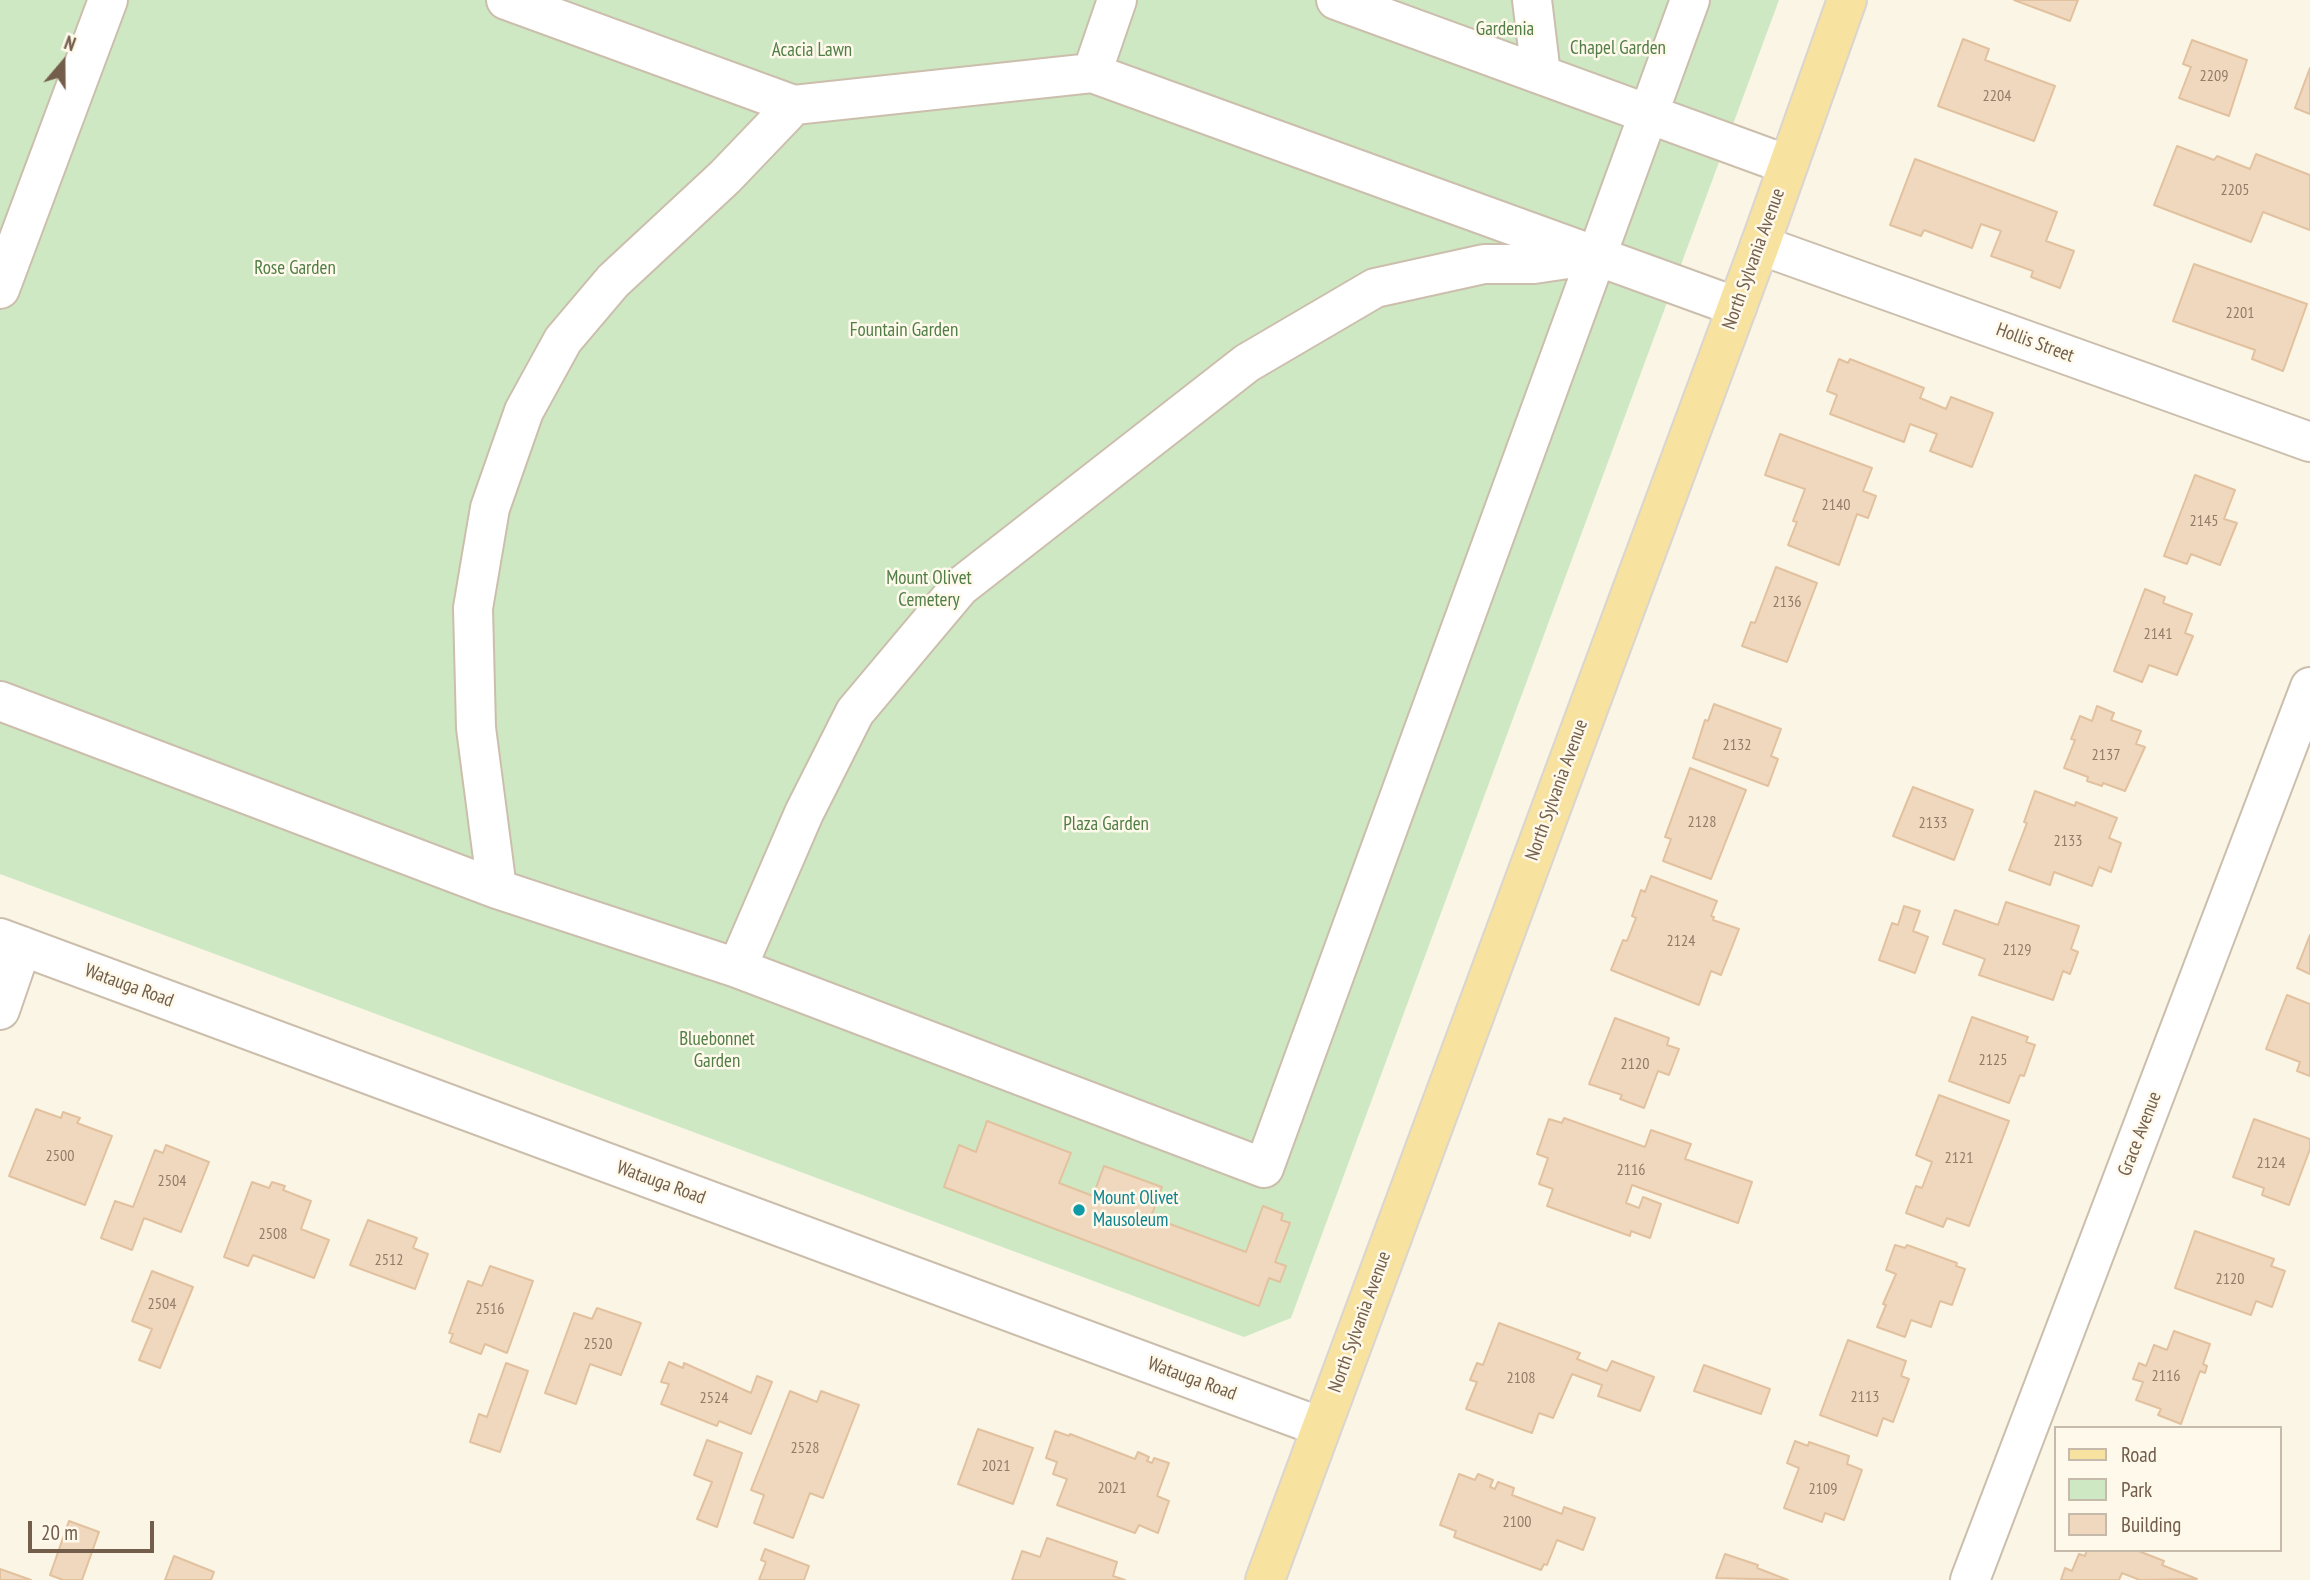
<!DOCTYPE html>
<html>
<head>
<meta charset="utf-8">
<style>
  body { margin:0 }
  #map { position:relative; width:2310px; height:1580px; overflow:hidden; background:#fbf5e5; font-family:"PT Sans Narrow",sans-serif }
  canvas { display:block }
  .legend { position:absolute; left:2054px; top:1426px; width:228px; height:126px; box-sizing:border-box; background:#fef9eb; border:2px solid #c6bbab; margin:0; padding:9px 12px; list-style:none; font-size:21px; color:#735e4b }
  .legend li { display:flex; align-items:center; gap:14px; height:35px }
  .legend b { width:35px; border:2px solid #c6bbab }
  .north { position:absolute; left:28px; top:28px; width:70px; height:70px; -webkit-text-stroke:5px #fef9eb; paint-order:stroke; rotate:20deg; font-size:19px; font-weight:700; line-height:28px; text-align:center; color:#735e4b }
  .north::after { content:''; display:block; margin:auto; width:24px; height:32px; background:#735e4b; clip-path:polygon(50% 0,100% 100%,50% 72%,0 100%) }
  .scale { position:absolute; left:28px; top:1521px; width:126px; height:32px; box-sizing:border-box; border:4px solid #735e4b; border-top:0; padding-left:9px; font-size:21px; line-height:24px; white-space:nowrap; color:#735e4b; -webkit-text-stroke:5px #fef9eb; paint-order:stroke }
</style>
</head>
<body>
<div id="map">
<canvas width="2310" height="1580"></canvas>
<ul class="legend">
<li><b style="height:9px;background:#f7e2a0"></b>Road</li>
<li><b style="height:19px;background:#cee8c4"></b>Park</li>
<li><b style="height:19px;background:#f0d8be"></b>Building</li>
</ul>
<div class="north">N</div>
<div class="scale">20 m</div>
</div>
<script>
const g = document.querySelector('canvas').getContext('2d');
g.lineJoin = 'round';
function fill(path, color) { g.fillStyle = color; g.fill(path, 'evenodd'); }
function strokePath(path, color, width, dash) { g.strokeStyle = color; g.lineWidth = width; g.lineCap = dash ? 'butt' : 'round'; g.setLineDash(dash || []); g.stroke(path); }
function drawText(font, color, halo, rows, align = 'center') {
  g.font = font + ' "PT Sans Narrow",sans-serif'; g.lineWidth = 5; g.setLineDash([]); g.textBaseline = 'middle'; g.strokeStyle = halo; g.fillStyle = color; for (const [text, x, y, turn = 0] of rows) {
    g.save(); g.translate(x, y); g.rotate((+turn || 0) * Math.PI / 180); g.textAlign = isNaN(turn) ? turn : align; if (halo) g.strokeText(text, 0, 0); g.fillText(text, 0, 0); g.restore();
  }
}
fill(new Path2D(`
  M0,0H1779L1291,1318L1244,1337L0,874Z`), '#cee8c4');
const building = new Path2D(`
  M2014,0H2078L2070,21Z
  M1963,39L1989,49L1985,60L2055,86L2034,141L1938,106Z
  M2192,40L2247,60L2229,116L2179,98L2191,67L2183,64Z
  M2310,68V114L2295,108Z
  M2177,146L2214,160L2217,156L2250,169L2256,154L2310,175V230L2263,212L2251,242L2154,205Z
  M1915,159L2057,212L2046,241L2074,251L2060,288L2031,277L2033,271L1991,256L2001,231L1981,224L1972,248L1924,230L1921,236L1890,225Z
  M2194,264L2307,304L2283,371L2252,359L2255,350L2173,321Z
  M1839,359L1848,363L1850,359L1924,388L1920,398L1946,409L1951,397L1993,413L1972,467L1930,451L1937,434L1910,424L1904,442L1830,414L1837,395L1827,391Z
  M1780,434L1872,468L1863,491L1876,496L1868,518L1857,514L1839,565L1788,545L1797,522L1793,521L1805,489L1765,475Z
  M2195,475L2235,490L2224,519L2237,523L2220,565L2191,554L2187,564L2164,556Z
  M1776,567L1817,583L1787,662L1742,646L1751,622L1755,623Z
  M2145,589L2165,597L2163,603L2192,614L2185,633L2193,636L2177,675L2149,665L2142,682L2114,671Z
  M1714,704L1781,729L1771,756L1778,759L1768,786L1693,758L1705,720L1708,721Z
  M2097,706L2114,713L2111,720L2141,731L2136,744L2145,747L2125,791L2103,783L2102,786L2087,781L2088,777L2064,768L2075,740L2071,739L2080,716L2092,721Z
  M1690,768L1746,790L1711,879L1663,861L1671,839L1665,837Z
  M1913,787L1973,810L1954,860L1893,836Z
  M2035,791L2075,806L2076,802L2117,818L2109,838L2121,843L2111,872L2099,867L2092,886L2054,872L2050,885L2009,870L2027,823L2024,822Z
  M1651,876L1717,901L1711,916L1714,917L1713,920L1739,929L1721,975L1711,971L1699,1005L1611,970L1623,940L1627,941L1636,918L1632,916L1641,890L1645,892Z
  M2006,902L2079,926L2071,949L2078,952L2070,974L2063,971L2053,1000L1979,975L1985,959L1943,944L1955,910L1998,925Z
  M1904,906L1920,911L1913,931L1928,937L1915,973L1879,960L1892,923L1898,925Z
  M2310,935V974L2297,968Z
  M2287,995L2310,1004V1076L2297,1071L2300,1062L2266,1049Z
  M1972,1017L2028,1037L2026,1042L2035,1045L2024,1076L2020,1075L2009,1103L1949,1081Z
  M1615,1018L1669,1038L1667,1045L1679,1049L1669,1075L1658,1071L1644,1108L1620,1099L1622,1095L1589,1084Z
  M1939,1095L2009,1121L1969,1226L1947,1218L1943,1227L1906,1213L1916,1186L1922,1188L1932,1162L1916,1155Z
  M36,1109L61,1118L63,1112L80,1118L77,1123L112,1136L85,1205L9,1176Z
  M1564,1118L1645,1147L1651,1130L1691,1144L1685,1159L1752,1182L1738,1223L1632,1185L1626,1203L1639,1208L1643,1197L1661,1204L1650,1238L1631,1231L1630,1236L1547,1206L1553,1189L1539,1184L1548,1158L1537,1154L1549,1119L1562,1123Z
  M2254,1119L2310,1139V1149L2289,1205L2262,1195L2264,1188L2233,1177Z
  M987,1121L1071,1153L1059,1183L1093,1196L1104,1166L1162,1187L1151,1217L1246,1252L1263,1206L1283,1214L1281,1220L1290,1223L1275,1262L1286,1266L1280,1282L1269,1278L1259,1306L944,1187L959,1145L976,1152Z
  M166,1145L209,1162L181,1232L144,1218L132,1250L101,1238L115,1201L133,1207L155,1150L163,1153Z
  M252,1182L269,1188L272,1182L285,1186L283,1190L311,1201L301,1229L329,1240L314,1278L253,1255L248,1266L224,1257Z
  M368,1220L417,1238L413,1248L428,1254L415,1289L350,1265Z
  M2195,1231L2274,1259L2271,1266L2285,1271L2272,1307L2256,1301L2251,1315L2175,1288Z
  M1895,1245L1905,1248L1907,1245L1957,1263L1956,1266L1965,1269L1952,1305L1940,1301L1931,1327L1911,1320L1905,1337L1877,1327L1886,1305L1883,1304L1896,1274L1886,1270Z
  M490,1266L533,1281L507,1353L485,1344L481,1354L450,1342L453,1334L449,1333L468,1281L482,1286Z
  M152,1271L193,1287L160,1368L139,1360L152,1329L132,1321Z
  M597,1308L641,1323L621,1375L590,1364L576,1404L545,1393L574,1313L592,1319Z
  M1499,1323L1580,1353L1577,1359L1607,1371L1612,1361L1654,1377L1640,1411L1598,1396L1602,1385L1572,1374L1553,1418L1539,1413L1532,1433L1466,1409L1477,1382L1470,1380L1477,1363L1483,1365Z
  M2174,1331L2210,1344L2203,1364L2207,1366L2205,1373L2200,1371L2181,1424L2158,1415L2161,1409L2136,1400L2143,1382L2133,1379L2139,1363L2146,1366L2154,1345L2167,1350Z
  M1848,1340L1906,1361L1901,1376L1909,1379L1893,1422L1883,1418L1877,1436L1820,1415Z
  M669,1362L683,1368L684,1363L751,1393L757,1376L772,1382L751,1434L719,1421L717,1426L661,1404L669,1384L661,1382Z
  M506,1363L528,1371L500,1452L470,1442L479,1414L487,1417Z
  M1704,1365L1770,1389L1761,1414L1694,1391Z
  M790,1391L817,1402L821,1391L859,1405L823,1498L810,1493L793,1538L754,1523L764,1495L751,1490Z
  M978,1429L1033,1448L1013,1504L958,1484Z
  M1055,1431L1069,1436L1070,1434L1135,1459L1138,1452L1149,1457L1147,1461L1152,1463L1154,1458L1169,1463L1157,1496L1169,1501L1158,1533L1139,1525L1135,1533L1057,1505L1067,1479L1053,1474L1057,1462L1046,1458Z
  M707,1440L742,1453L717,1527L697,1519L712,1482L694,1475Z
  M1795,1441L1808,1446L1809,1442L1849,1456L1847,1464L1862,1470L1844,1520L1825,1513L1822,1522L1784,1508L1799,1468L1787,1463Z
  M1459,1474L1475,1480L1478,1474L1493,1480L1490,1487L1495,1489L1498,1482L1514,1488L1512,1495L1562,1514L1564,1507L1595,1518L1583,1550L1557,1540L1547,1565L1544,1564L1541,1570L1454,1537L1456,1531L1440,1525Z
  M69,1521L99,1532L82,1580H63L50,1575Z
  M1047,1538L1117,1562L1113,1576L1125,1580H1012L1022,1551L1040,1557Z
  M765,1549L809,1566L804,1580H759L766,1562L761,1560Z
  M2087,1550H2136L2164,1561L2162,1565L2197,1579L2140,1580L2122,1573L2119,1580H2061L2065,1568L2072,1571L2079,1554L2085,1556Z
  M1725,1554L1758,1565L1757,1568L1788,1580L1716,1578Z
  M174,1556L214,1572L211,1580H165Z
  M0,1569L31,1580H0Z`);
fill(building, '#f0d8be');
strokePath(building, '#e2c19f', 2);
const minor = new Path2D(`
  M506,0L794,105
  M1336,0L1788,165
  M1532,0L1541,74
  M1092,73L1117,0
  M1760,245L2310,442
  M0,289L108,0
  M0,701L497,889L737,968L1264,1168L1690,0
  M497,889L476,728L473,608L490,508L524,411L563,340L613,281L725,177L794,105L1092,73L1737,307
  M0,938L1321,1427
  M737,968L804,813L855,712L960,587L1247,363L1375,288L1484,264H1534L1588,256
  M0,1010L22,946
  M1970,1580L2310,687`);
const major = new Path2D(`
  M1265,1580L1760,245L1847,0`);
strokePath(minor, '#ccbeac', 42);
strokePath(major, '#dbd5d0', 42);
strokePath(minor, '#fff', 38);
strokePath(major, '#f7e2a0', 38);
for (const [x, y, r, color] of [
  [1079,1210,7,"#0f9aa8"]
]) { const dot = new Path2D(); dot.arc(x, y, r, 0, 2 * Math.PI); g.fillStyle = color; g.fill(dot); strokePath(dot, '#fef9eb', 2.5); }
drawText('16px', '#927c68', null, [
  ["2209",2214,76],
  ["2204",1997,96],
  ["2205",2235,190],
  ["2201",2240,313],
  ["2140",1836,505],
  ["2145",2204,521],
  ["2136",1787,602],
  ["2141",2158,634],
  ["2132",1737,745],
  ["2137",2106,755],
  ["2128",1702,822],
  ["2133",1933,823],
  ["2133",2068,841],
  ["2124",1681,941],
  ["2129",2017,950],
  ["2125",1993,1060],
  ["2120",1635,1064],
  ["2500",60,1156],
  ["2121",1959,1158],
  ["2124",2271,1163],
  ["2116",1631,1170],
  ["2504",172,1181],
  ["2508",273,1234],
  ["2512",389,1260],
  ["2120",2230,1279],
  ["2504",162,1304],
  ["2516",490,1309],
  ["2520",598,1344],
  ["2116",2166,1376],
  ["2108",1521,1378],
  ["2113",1865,1397],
  ["2524",714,1398],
  ["2528",805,1448],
  ["2021",996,1466],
  ["2021",1112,1488],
  ["2109",1823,1489],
  ["2100",1517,1522]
]);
drawText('19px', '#507e46', '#fef9eb', [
  ["Gardenia",1505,30],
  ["Chapel Garden",1618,49],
  ["Acacia Lawn",812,51],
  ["Rose Garden",295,269],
  ["Fountain Garden",904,331],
  ["Mount Olivet",929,579],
  ["Cemetery",929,601],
  ["Plaza Garden",1106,825],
  ["Bluebonnet",717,1040],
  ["Garden",717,1062]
]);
drawText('19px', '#735e4b', '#fef9eb', [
  ["North Sylvania Avenue",1754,259,-70],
  ["Hollis Street",2035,343,20],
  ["North Sylvania Avenue",1557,790,-70],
  ["Watauga Road",129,986,20],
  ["Grace Avenue",2140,1134,-69],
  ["Watauga Road",661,1183,20],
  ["North Sylvania Avenue",1360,1322,-70],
  ["Watauga Road",1192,1379,20]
]);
drawText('19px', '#0d838f', '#fef9eb', [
  ["Mount Olivet",1093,1199],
  ["Mausoleum",1093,1221]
], 'left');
</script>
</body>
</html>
